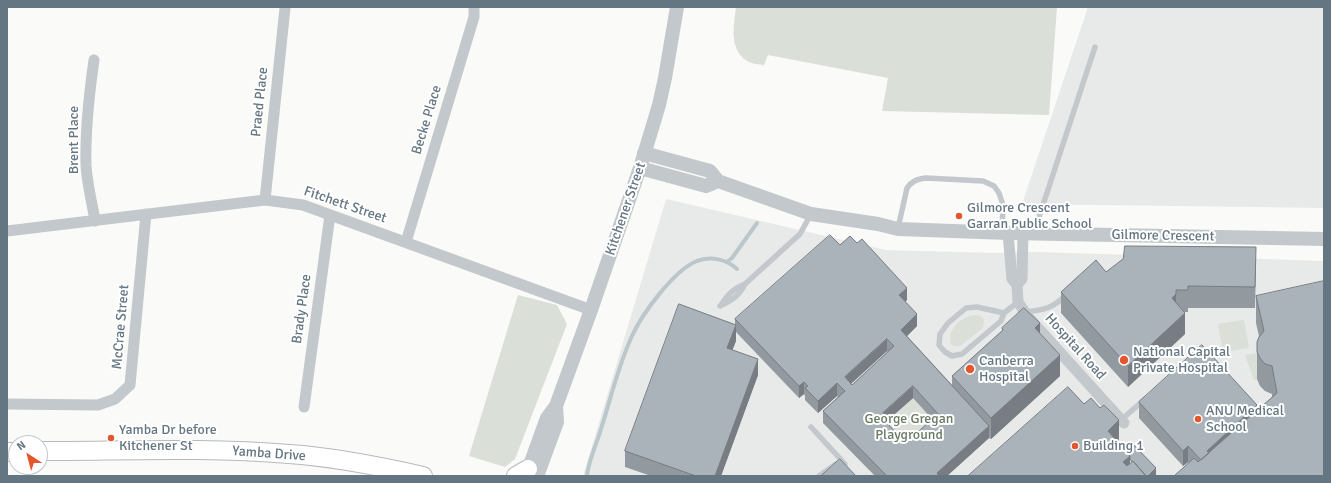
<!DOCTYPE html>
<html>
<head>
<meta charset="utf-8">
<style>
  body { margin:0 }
  #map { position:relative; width:1331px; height:483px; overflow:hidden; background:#fafaf8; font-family:Signika,sans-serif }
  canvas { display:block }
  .frame { position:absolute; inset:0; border:8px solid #657683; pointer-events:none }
  .north { position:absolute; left:8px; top:435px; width:40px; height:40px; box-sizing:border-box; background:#fff; border:1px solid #c1c8cd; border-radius:50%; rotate:324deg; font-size:11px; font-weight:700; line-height:16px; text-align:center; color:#657683 }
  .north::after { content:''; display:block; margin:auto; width:14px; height:18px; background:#e4572e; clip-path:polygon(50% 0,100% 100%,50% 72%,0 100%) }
</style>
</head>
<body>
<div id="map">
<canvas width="1331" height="483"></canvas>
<div class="frame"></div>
<div class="north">N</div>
</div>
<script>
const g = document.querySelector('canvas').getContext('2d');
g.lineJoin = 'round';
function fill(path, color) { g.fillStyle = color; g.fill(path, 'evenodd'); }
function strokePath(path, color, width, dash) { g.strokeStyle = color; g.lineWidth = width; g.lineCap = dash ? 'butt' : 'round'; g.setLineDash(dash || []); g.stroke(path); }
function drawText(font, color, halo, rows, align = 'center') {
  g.font = font + ' Signika,sans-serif'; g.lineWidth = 4; g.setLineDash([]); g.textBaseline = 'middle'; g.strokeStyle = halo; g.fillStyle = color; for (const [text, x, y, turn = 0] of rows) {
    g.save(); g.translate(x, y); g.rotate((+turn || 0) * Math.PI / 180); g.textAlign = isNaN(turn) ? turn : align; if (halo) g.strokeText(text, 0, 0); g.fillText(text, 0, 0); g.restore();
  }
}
fill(new Path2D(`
  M1088,7H1324V208L1022,204Z
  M666,199L886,250L993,253L1037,252L1324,261V476H583Z`), '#e8e9e9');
fill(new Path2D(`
  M736,7H1057L1049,115L882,111L888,78L768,55L764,65C759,64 753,64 749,62C728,51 734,25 736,7Z
  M518,295L557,305L567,324L515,459L505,467L469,456Z
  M973,315C979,315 982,316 984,321L983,328L960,346H954L951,344C947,330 960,318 973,315Z
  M1244,320L1249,348L1223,352L1218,324Z
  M1257,353L1263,379L1254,380L1245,355Z
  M913,398L938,426L909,453L883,425Z`), '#dadfd7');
strokePath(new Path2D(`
  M727,262L732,258L757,223
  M587,476C588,462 597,443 601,429C611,398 618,366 632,336C642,314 674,270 697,261C711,256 726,259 737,269`), '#bbc7cb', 4);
const primary = new Path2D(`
  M40,451C123,451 206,447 289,454C334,457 379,466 423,476
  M7,452H16
  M516,476L528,469`);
strokePath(primary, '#b5babe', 20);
strokePath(new Path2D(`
  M898,228L907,188C912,181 917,179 926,178L983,181L994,186L999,193L1003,205L1002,232
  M1039,233V217L1095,47
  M721,305C728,294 733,289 745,284
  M720,306C732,300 739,296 745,284L800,234L811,214
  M1025,312C1043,310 1052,309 1066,295
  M1004,313L977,307L966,308L948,323L940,334L939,345L945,352L952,356L962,354L1001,321L1004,313L1018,302
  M1121,420L1145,399
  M811,427L845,464
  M819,476L836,464`), '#c3c8cc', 5.5);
strokePath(new Path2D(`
  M94,60C89,95 85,130 86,165C87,184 92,202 95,221
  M265,200L285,8
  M7,231L265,200L303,205L591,310
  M1008,233L1012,279L1017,285L1018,302L1029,318L1124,423
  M406,242L474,17V7
  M1017,285L1022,279L1023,233
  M7,404L98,405L115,399L130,385L146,214
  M304,407L330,215`), '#c3c8cc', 11);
strokePath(new Path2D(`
  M644,153L710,171L718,181L811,214L878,224L898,229L1008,233L1324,239
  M640,168L706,186L718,181
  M526,476L547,418L556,406L591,310L640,168L659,105L665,78L677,7
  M537,476L557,422L556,406`), '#c3c8cc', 14);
strokePath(primary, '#fff', 18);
fill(new Path2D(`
  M1278,7H1286L1279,8Z
  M840,245L907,300L905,302L917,326L907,336L952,385V376L1002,331V328L1040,333L1060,376L991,439L989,438L947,476H875L823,423V411L838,397L837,396L818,413L805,400V396L804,394L799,398L736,332V341L732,350L758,375L721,476H651L625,467V451L735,325V319ZM887,351L888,352L852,385L851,384ZM913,398L932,419L909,440H903L888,424V420Z
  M1256,269L1255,308H1188V312H1184L1185,334L1128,387L1061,313V292L1106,272Z
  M1256,296L1324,476L1189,463L1188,462L1183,466L1139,418V402L1257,411L1272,397V394L1265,391L1260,386L1257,379V342L1259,336L1256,323Z`), '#929a9f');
fill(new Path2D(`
  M907,288V300L899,307V295Z
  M1176,294V316L1172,298Z
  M1185,313V334L1128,387V366Z
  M917,314V326L901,342V330Z
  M1040,323V345L1035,328Z
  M736,325V341L727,364V348Z
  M887,339V351L845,389V377Z
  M1060,355V376L991,439V418Z
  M758,359V375L721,476H715Z
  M804,382V394L799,398V386Z
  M837,383V396L818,413V401Z
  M913,386V398L888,420V430L883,413Z
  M1257,405V421L1211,471L1207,451Z
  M1119,420V452L1108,431Z
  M989,426V438L947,476H937V473Z
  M1188,446V462L1183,466V451Z
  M1130,456V476L1123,462Z
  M1156,468V476H1147Z`), '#777d82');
const building = new Path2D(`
  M830,235L840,245L850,236L857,243L862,239L907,288L899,295L917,314L901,330L989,426L937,473L939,476H887L823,411L845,391L837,383L818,401L805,388L808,386L804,382L799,386L735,319ZM887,339L894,346L852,385L845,377ZM913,386L938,414L909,440L906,437L903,440L885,421L888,418L883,413Z
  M1125,246L1256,247L1255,287L1188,286V290H1176V294L1172,298L1185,313L1128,366L1061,292L1096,260L1106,272L1123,259Z
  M1324,281V476H1174L1194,458L1198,462L1277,393L1272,366L1265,364L1260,358L1257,352V342L1259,337L1264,331L1256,296Z
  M679,304L736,325L727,348L758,359L715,476H696L625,451Z
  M1024,308L1040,323L1035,328L1060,355L991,418L952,376L1003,330L1002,328Z
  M1202,345L1257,405L1207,451L1209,453L1201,460L1188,446L1183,451L1139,402Z
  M1068,387L1084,404L1091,398L1100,408L1104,405L1119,420L1108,431L1130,456L1123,462L1127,466L1133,461L1146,476H968Z
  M1133,444L1156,468L1148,476H1146L1133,461L1132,462L1130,459V456L1125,451Z
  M840,459L856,476H821Z`);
fill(building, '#aab3b9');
strokePath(building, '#777d82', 1);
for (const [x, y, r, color] of [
  [959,216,4,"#e4572e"],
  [1124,360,5,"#e4572e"],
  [970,369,5,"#e4572e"],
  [1198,419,4,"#e4572e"],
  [111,438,4,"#e4572e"],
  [1075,446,4,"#e4572e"]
]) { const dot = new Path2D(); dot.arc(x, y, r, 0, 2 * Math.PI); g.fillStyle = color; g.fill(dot); strokePath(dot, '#fff', 1.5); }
drawText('14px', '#657683', '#fff', [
  ["Praed Place",260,102,-84],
  ["Becke Place",427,120,-73],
  ["Brent Place",74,140,-90],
  ["Fitchett Street",345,205,19],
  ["Kitchener Street",626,209,-71],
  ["Gilmore Crescent",1163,236,1],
  ["Brady Place",302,309,-82],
  ["McCrae Street",121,327,-85],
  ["Hospital Road",1075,347,48],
  ["Yamba Drive",269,454,4]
]);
drawText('14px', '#657683', '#fff', [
  ["Gilmore Crescent",967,208],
  ["Garran Public School",967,224],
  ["National Capital",1133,352],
  ["Private Hospital",1133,368],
  ["Canberra",979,361],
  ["Hospital",979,377],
  ["ANU Medical",1206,411],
  ["School",1206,427],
  ["Yamba Dr before",119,430],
  ["Kitchener St",119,446],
  ["Building 1",1083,446]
], 'left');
drawText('14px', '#687a64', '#fff', [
  ["George Gregan",909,419],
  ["Playground",909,435]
]);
</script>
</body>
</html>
